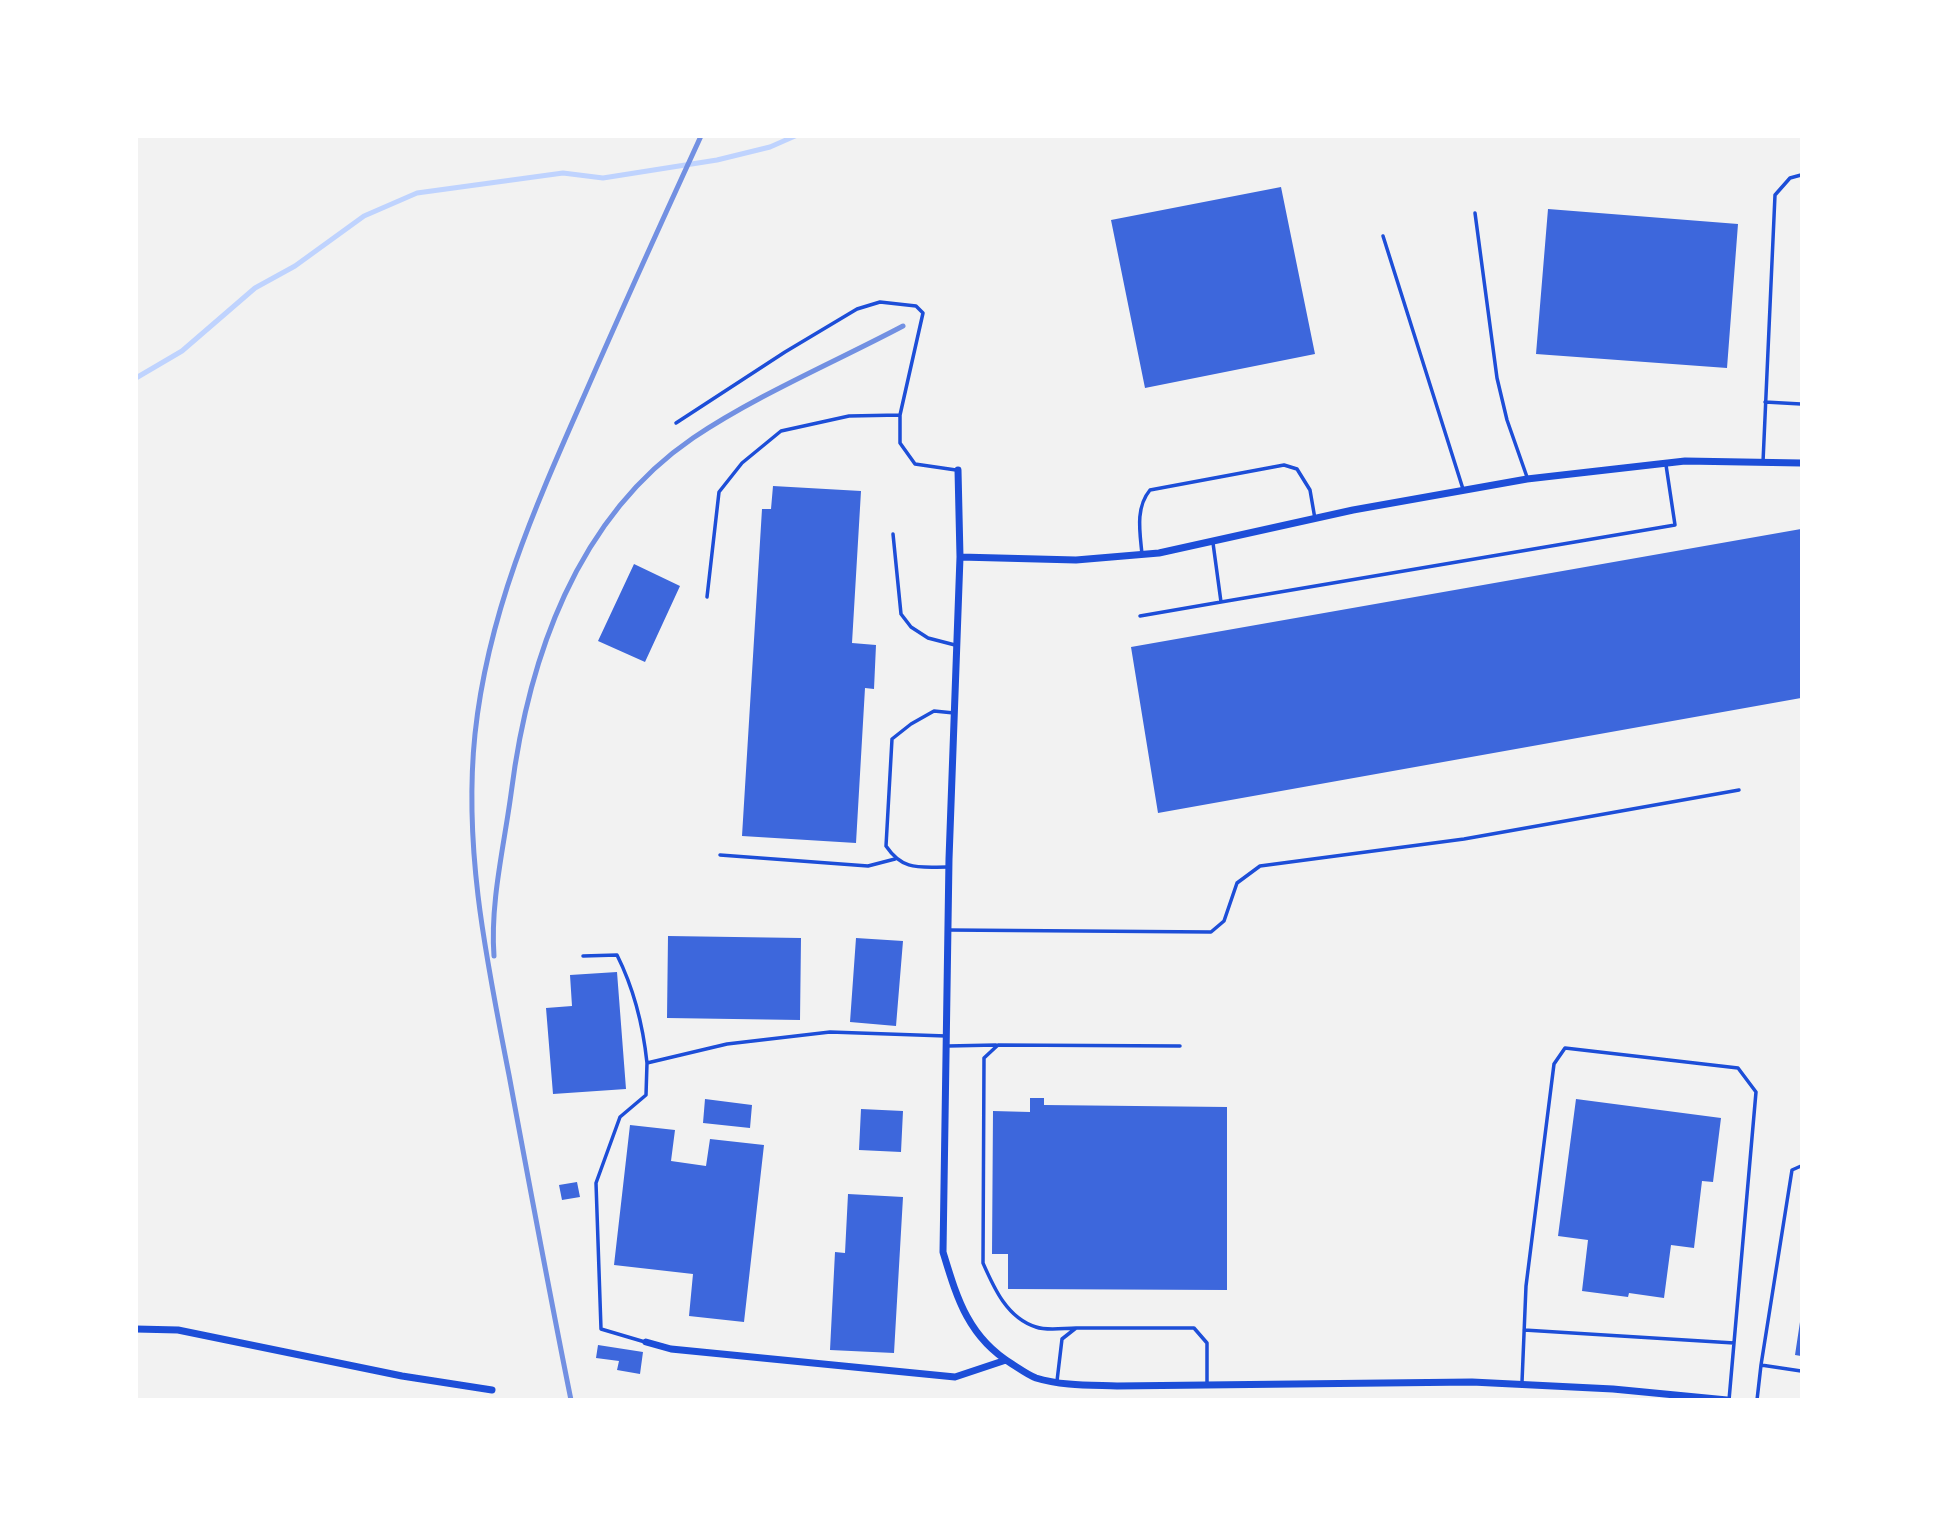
<!DOCTYPE html>
<html>
<head>
<meta charset="utf-8">
<style>
  body { margin:0 }
  #map { position:relative; width:1938px; height:1536px; overflow:hidden; background:#f2f2f2; font-family:"Source Sans 3",sans-serif }
  canvas { display:block }
  .frame { position:absolute; inset:0; border:138px solid #fff; pointer-events:none }
</style>
</head>
<body>
<div id="map">
<canvas width="1938" height="1536"></canvas>
<div class="frame"></div>
</div>
<script>
const g = document.querySelector('canvas').getContext('2d');
g.lineJoin = 'round';
function strokePath(path, color, width, dash) { g.strokeStyle = color; g.lineWidth = width; g.lineCap = dash ? 'butt' : 'round'; g.setLineDash(dash || []); g.stroke(path); }
function fill(path, color) { g.fillStyle = color; g.fill(path, 'evenodd'); }
strokePath(new Path2D(`
  M136,378L182,351L255,288L295,266L364,216L417,193L563,173L603,178L717,160L770,147L795,136`), '#bfd3fe', 5);
fill(new Path2D(`
  M1281,187L1315,354L1145,388L1111,220Z
  M1548,209L1738,224L1727,368L1536,354Z
  M773,486L861,491L852,643L876,645L874,689L865,688L856,843L742,836L762,509H771Z
  M1801,529V698L1158,813L1131,647Z
  M634,564L680,586L645,662L598,641Z
  M668,936L801,938L800,1020L667,1018Z
  M856,938L903,941L896,1026L850,1022Z
  M617,972L626,1089L553,1094L546,1008L572,1006L570,975Z
  M1030,1098H1044V1105L1227,1107V1290L1008,1289V1254H992L993,1111L1030,1112Z
  M705,1099L752,1105L750,1128L703,1123Z
  M1576,1099L1721,1118L1713,1182L1702,1181L1694,1248L1671,1245L1664,1298L1629,1293L1628,1297L1582,1291L1588,1240L1558,1236Z
  M861,1109L903,1111L901,1152L859,1150Z
  M630,1125L675,1130L671,1161L706,1166L710,1139L764,1145L744,1322L689,1316L693,1274L614,1265Z
  M577,1182L580,1197L562,1200L559,1185Z
  M848,1194L903,1197L894,1353L830,1350L835,1252L845,1253Z
  M1800,1322H1801V1356L1795,1355Z
  M598,1345L643,1352L640,1374L617,1370L619,1361L596,1358Z`), '#3d67dc');
strokePath(new Path2D(`
  M1475,213L1497,378L1507,420L1527,477
  M1383,236L1463,489
  M1765,402L1801,404
  M676,423L785,352L857,309L880,302L916,306L923,313L900,415
  M1763,462L1775,195L1790,178L1801,175
  M893,534L901,614L911,627L928,638L955,645
  M1213,543L1221,602L1675,525L1666,465
  M1142,554C1140,533 1135,508 1150,490L1284,465L1297,469L1310,490L1315,519
  M707,597L719,492L742,463L781,431L849,416L900,415V443L915,464L956,470
  M1140,616L1221,602
  M720,855L868,866L895,859
  M947,867C919,867 903,871 886,846L892,739L911,724L934,711L954,713
  M948,930L1211,932L1224,921L1237,883L1260,866L1464,839L1739,790
  M583,956L617,955C634,989 643,1025 647,1063
  M948,1046L996,1045
  M1076,1328C1064,1328 1047,1331 1036,1327C1007,1318 994,1288 983,1263L984,1058L998,1045L1180,1046
  M1524,1330L1734,1343
  M645,1342L601,1329L596,1183L620,1117L646,1095L647,1063L727,1044L830,1032L946,1036
  M1761,1365L1792,1170L1801,1166
  M1057,1381L1062,1339L1076,1328H1194L1207,1343V1385
  M1522,1382L1526,1286L1554,1064L1565,1048L1738,1068L1756,1092L1729,1400
  M1757,1400L1761,1365L1801,1371`), '#1d4ed8', 3.5);
strokePath(new Path2D(`
  M958,470L960,557L949,859L943,1252C957,1298 968,1337 1012,1364C1020,1369 1028,1375 1036,1378C1062,1386 1091,1385 1117,1386L1472,1382L1613,1389L1727,1400
  M960,557L1076,560L1159,553L1353,510L1527,479L1685,461L1801,463
  M136,1329L178,1330L402,1376L492,1390
  M646,1342L671,1349L955,1377L1006,1360`), '#1d4ed8', 7);
strokePath(new Path2D(`
  M494,956C490,903 504,846 511,794C528,659 576,518 693,438C757,395 835,362 903,326
  M571,1400C549,1291 529,1183 509,1075C487,962 463,850 475,734C488,612 535,507 584,396C622,309 661,223 701,136`), '#7290e2', 5);
</script>
</body>
</html>
